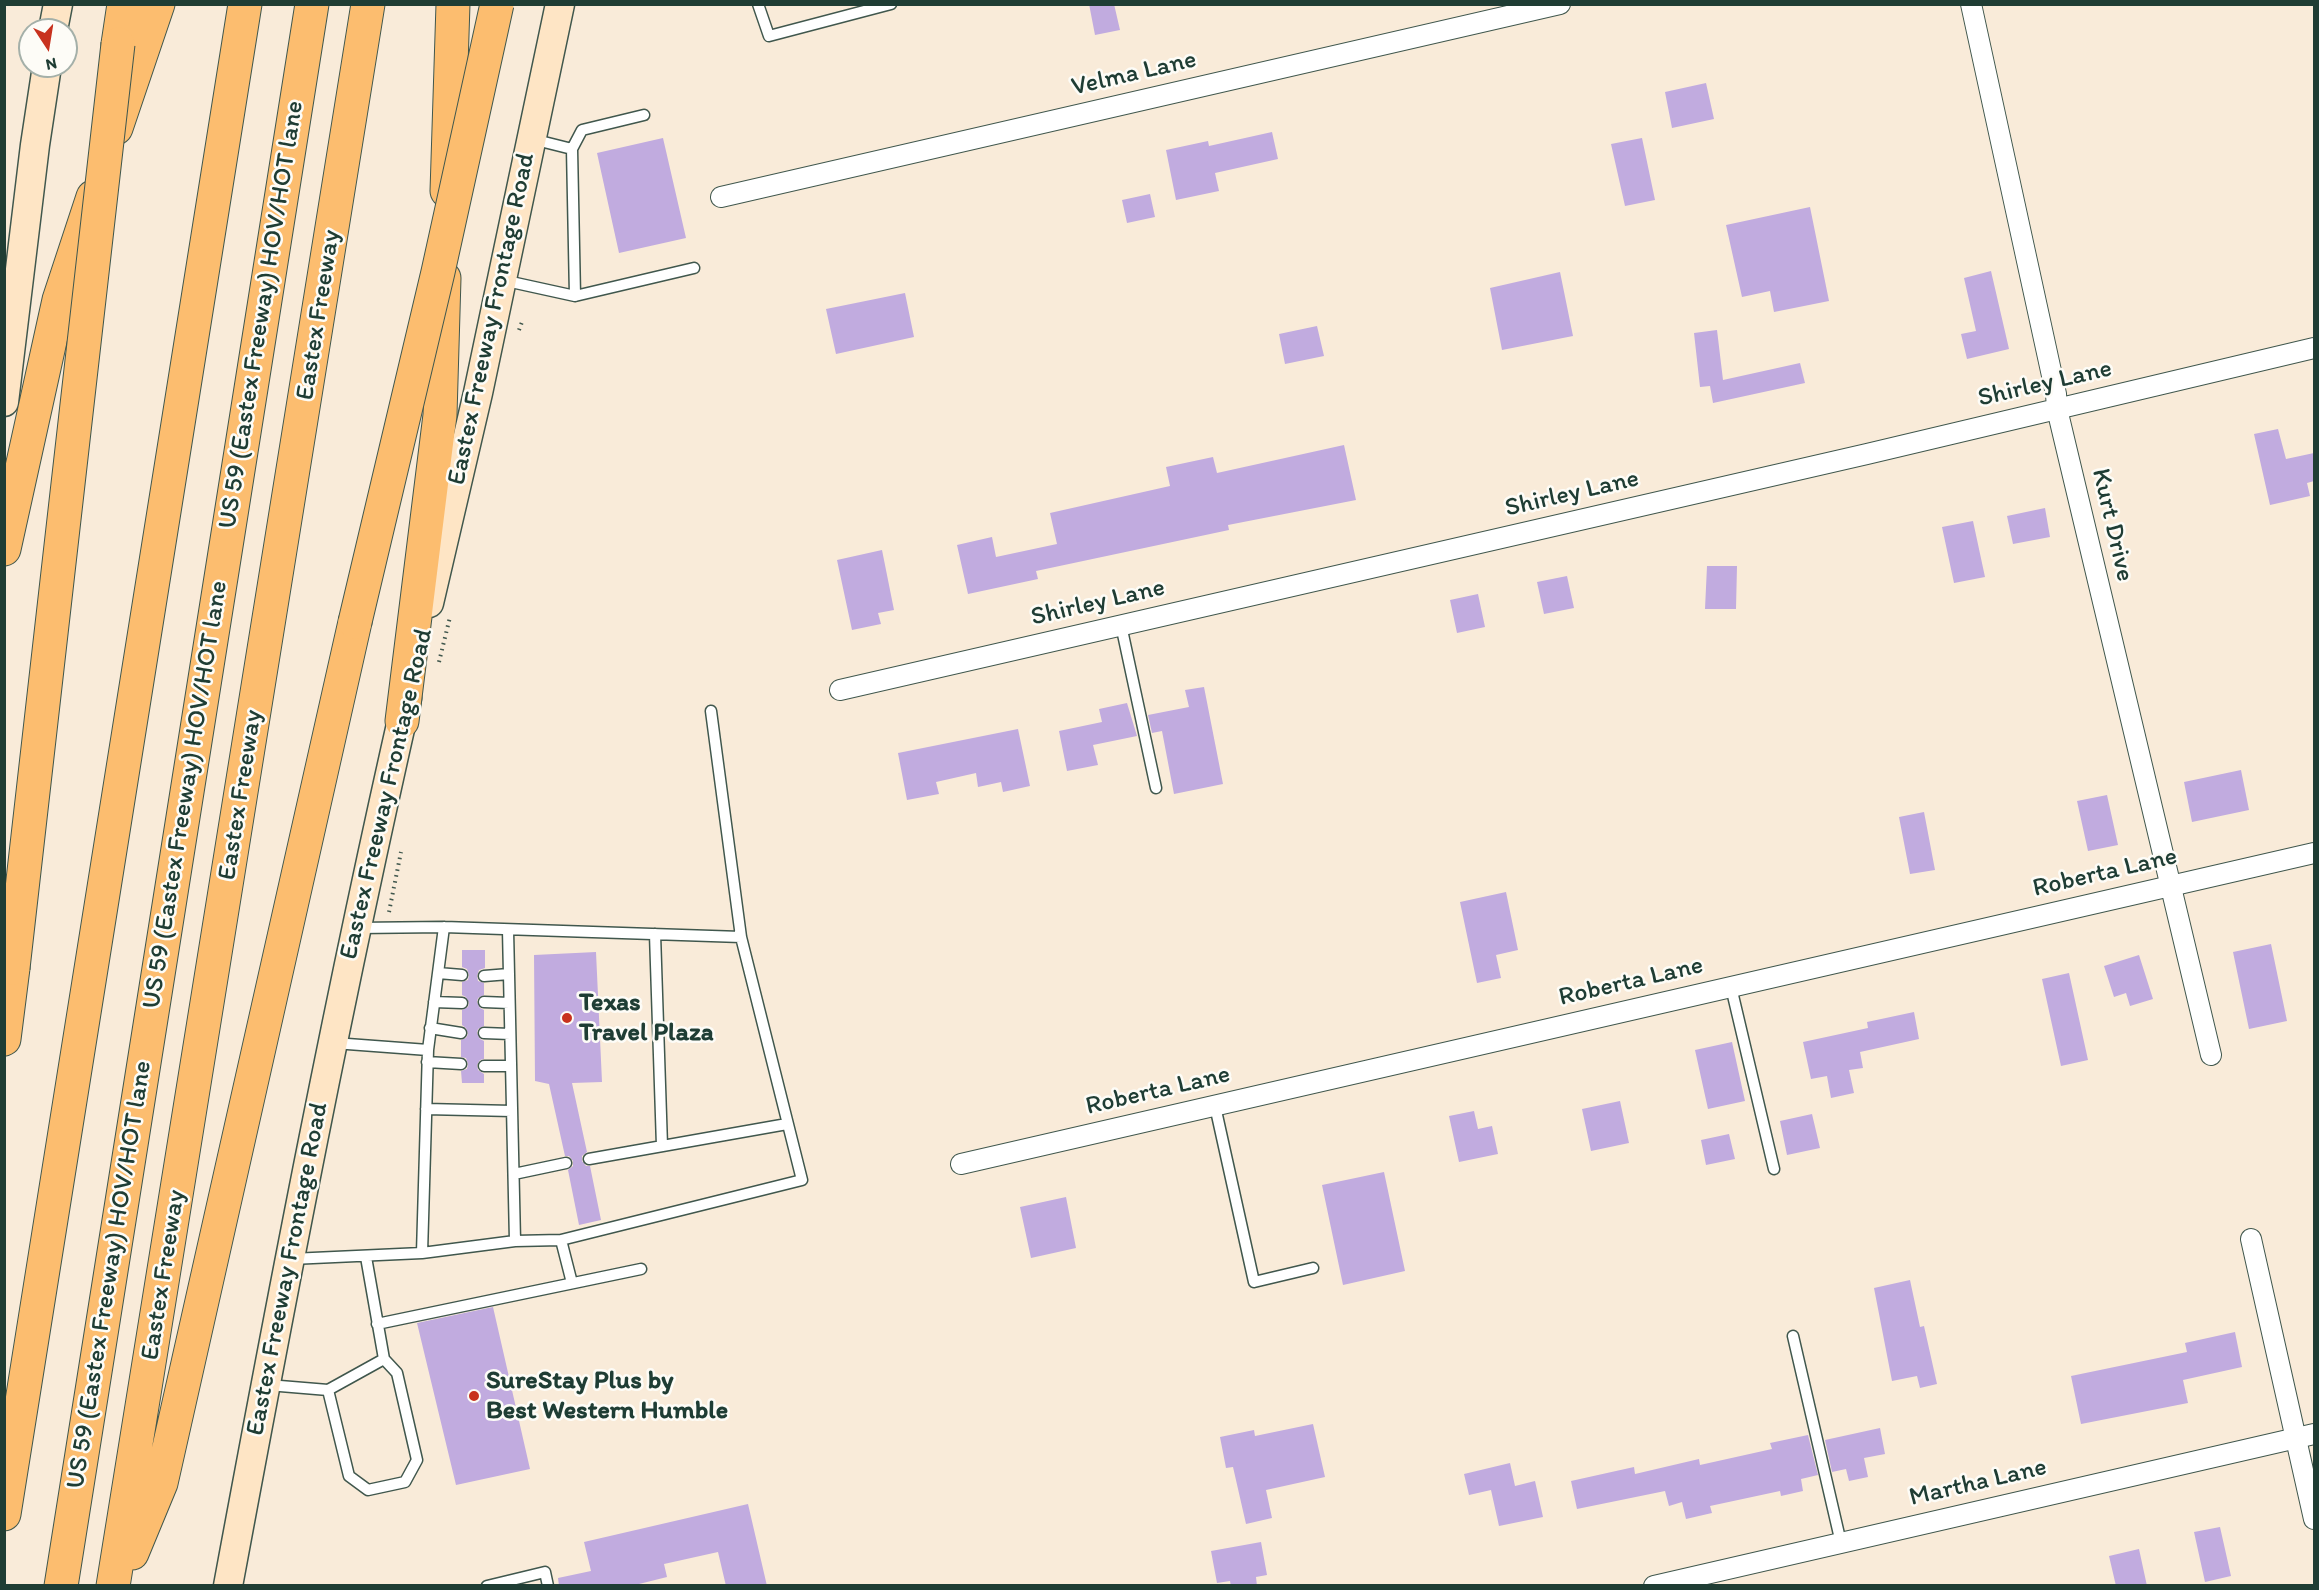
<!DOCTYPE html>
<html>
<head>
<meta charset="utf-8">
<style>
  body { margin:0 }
  #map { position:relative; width:2319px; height:1590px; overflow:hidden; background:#f9ebd9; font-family:Itim,sans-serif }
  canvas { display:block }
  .frame { position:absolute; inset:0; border:6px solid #1f3d34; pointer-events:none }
  .north { position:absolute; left:18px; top:18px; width:60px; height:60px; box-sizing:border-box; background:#fdfcf7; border:2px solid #a4b0a9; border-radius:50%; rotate:168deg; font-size:16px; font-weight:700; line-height:24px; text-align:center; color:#1f3d34 }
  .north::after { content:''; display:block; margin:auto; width:21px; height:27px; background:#c8321e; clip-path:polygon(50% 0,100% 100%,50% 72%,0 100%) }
</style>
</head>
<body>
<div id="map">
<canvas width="2319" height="1590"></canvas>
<div class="frame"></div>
<div class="north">N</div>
</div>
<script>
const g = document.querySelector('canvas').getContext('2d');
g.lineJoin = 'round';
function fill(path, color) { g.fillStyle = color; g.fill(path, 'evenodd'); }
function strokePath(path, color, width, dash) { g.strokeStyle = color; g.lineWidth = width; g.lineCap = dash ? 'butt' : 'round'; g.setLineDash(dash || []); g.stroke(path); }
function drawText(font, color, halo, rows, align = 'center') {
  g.font = font + ' Itim,sans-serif'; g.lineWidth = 5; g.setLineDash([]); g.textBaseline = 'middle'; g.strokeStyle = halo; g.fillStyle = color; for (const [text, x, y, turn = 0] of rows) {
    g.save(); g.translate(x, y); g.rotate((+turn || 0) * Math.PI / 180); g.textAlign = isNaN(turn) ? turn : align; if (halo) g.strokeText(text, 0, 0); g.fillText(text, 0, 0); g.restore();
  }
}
fill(new Path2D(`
  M1089,4H1114L1120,30L1095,35Z
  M1706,83L1714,119L1672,128L1665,92Z
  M1272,132L1278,159L1215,173L1219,191L1176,200L1166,150L1208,141L1209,146Z
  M663,138L686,238L619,253L597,153Z
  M1642,138L1655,200L1625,206L1611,144Z
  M1150,194L1155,217L1127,223L1122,200Z
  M1810,207L1829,301L1774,312L1770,291L1742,297L1726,225Z
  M1991,271L2009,349L1967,359L1961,334L1976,331L1964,278Z
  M1560,272L1573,336L1502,350L1490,288Z
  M905,293L914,337L836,354L826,309Z
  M1317,326L1324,356L1285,364L1279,334Z
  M1717,330L1723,380L1800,363L1805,383L1713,403L1710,386L1700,387L1694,333Z
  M2278,429L2286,459L2314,453V481L2307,483L2310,496L2270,505L2254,434Z
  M1344,445L1356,500L1228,525L1229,530L1036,571L1038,579L968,594L957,545L992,537L996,557L1057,544L1050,513L1170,486L1166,467L1213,457L1217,473Z
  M2045,508L2050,537L2013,544L2007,516Z
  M1973,521L1985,577L1954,583L1942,527Z
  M882,550L894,610L878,613L881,624L852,630L837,560Z
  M1707,566H1737L1736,609H1705Z
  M1567,576L1574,608L1544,614L1537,582Z
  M1478,594L1485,627L1457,633L1450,600Z
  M1204,687L1223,784L1174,794L1162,731L1152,733L1148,715L1189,707L1185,690Z
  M1127,703L1137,736L1093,745L1098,765L1067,771L1059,731L1102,722L1099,709Z
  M1018,729L1030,786L1003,792L1001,782L978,787L976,773L936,782L939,794L907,800L898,753Z
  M2241,770L2249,810L2192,822L2184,782Z
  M2107,795L2118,845L2088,851L2077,801Z
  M1924,812L1935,870L1910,874L1899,817Z
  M1506,892L1518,950L1496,955L1501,978L1477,983L1460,902Z
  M2271,944L2287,1021L2249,1029L2233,952Z
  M462,950H485V968L479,970L477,976L478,981L484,983V995L478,998L477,1002L480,1008L484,1010V1026L478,1029L477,1033L480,1039L484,1041V1059L480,1060L477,1065L478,1070L484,1074V1083H462L461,1071L467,1069L468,1064L466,1058L461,1057V1040L466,1038L468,1034L466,1028L462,1025V1010L468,1007L469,1003L466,997L462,995V982L468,980L469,975L467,969L462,967Z
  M596,952L602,1082L572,1083L587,1152L582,1156V1161L586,1166H590L601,1220L579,1225L568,1170L573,1166V1161L569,1156H565L549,1084L535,1081L534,955Z
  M2139,955L2153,999L2130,1006L2126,993L2114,997L2104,966Z
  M2069,973L2088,1060L2061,1066L2042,979Z
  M1914,1012L1919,1039L1860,1052L1863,1068L1849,1070L1854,1093L1831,1098L1827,1076L1811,1079L1803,1042L1868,1028L1867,1022Z
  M1732,1042L1745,1101L1708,1109L1695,1050Z
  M1620,1101L1629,1143L1591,1151L1582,1109Z
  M1474,1111L1478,1129L1492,1126L1498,1154L1459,1162L1449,1116Z
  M1812,1114L1820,1148L1787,1155L1780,1121Z
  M1729,1134L1735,1159L1706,1165L1701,1140Z
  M1384,1172L1405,1271L1343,1285L1322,1185Z
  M1066,1197L1076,1248L1031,1258L1020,1207Z
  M1910,1280L1920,1327L1924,1326L1937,1384L1920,1388L1917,1376L1892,1381L1874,1288Z
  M493,1307L530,1469L456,1485L417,1323Z
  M2235,1332L2242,1367L2183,1380L2188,1403L2081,1424L2071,1376L2187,1352L2185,1343Z
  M1313,1424L1325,1477L1266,1490L1272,1518L1246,1524L1233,1467L1226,1468L1220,1437L1254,1430L1255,1436Z
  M1880,1428L1885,1454L1864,1458L1868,1477L1849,1481L1846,1469L1832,1472L1825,1440Z
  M1808,1435L1818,1475L1801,1479L1803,1491L1781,1496L1780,1491L1710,1506L1712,1513L1686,1519L1682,1502L1669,1506L1665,1491L1577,1509L1571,1481L1634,1467L1635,1474L1699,1459L1700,1465L1772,1449L1770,1443Z
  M1510,1463L1515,1486L1535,1481L1543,1517L1499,1526L1491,1490L1469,1495L1464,1474Z
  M748,1504L767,1586H726L718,1552L664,1564L667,1577L631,1586H559L558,1578L591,1571L584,1542Z
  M2220,1527L2231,1576L2205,1582L2194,1532Z
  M1261,1542L1267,1575L1256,1577L1257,1586H1231L1230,1581L1217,1583L1211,1551Z
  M2139,1549L2147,1586H2116L2109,1556Z`), '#c1abdf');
const lane = new Path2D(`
  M758,4L769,36L891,4
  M532,139L572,149L582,130L644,115
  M572,149L575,296
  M502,280L575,296L694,268
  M1121,625L1156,788
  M357,928L444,927L741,937
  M508,930L515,1241
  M655,934L662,1146
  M438,973L462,975
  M484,976L509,974
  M1731,987L1774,1169
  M434,1002L462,1003
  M484,1002L509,1003
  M430,1028L461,1033
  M484,1033L510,1034
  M334,1043L428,1050L422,1253
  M428,1050L444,927
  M427,1062L461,1064
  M484,1066H511
  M1215,1106L1254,1282L1313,1268
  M426,1109L512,1111
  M589,1159L787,1124
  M514,1174L566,1163
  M561,1240L572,1283
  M291,1259L422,1253L515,1241L561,1240L802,1180L741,937L711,711
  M377,1324L641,1269
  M1793,1336L1841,1543
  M268,1385L328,1390L384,1359L366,1257
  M328,1390L349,1476L368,1490L405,1482L417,1460L397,1373L384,1359
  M487,1586L545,1572L548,1586`);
const street = new Path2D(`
  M1971,4L2056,394L2057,409L2211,1055
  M721,197L1560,4
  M840,690L1867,454L2314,348
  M961,1164L2314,853
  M2251,1239L2314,1519
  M1654,1586L2314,1434`);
const secondary = new Path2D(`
  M53,30L58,4
  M4,402L35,145L47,66
  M429,603L478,393L560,4
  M228,1586C283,1289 340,992 407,698`);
const highway = new Path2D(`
  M118,44L124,4
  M116,128L158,4
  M447,191L453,4
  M4,549L59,300L93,197
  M402,721L440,415L444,278
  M4,1039L13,968
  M4,1514L245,4
  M132,1553L161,1483L355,622
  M61,1586L312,4
  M113,1586L368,4`);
strokePath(lane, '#40574d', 13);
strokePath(street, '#40574d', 22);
strokePath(secondary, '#40574d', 31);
strokePath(highway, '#40574d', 35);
strokePath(new Path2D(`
  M519,330L522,322
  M439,662L450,617
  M389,912L401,852`), '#40574d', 4, [1.5, 4.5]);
strokePath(lane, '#fff', 10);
strokePath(street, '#fff', 20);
strokePath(secondary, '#fee5c5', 28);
strokePath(highway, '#fcbd6f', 33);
const highwayBridge = new Path2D(`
  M355,622L438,272L497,4
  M13,968L118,44`);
strokePath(highwayBridge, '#40574d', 35, []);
strokePath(highwayBridge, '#fcbd6f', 33);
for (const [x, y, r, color] of [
  [567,1018,6,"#c8321e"],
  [474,1396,6,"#c8321e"]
]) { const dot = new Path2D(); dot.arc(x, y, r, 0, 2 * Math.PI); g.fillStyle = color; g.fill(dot); strokePath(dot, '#fdfcf7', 2); }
drawText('26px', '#1f3d34', '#fdfcf7', [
  ["Velma Lane",1134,74,-13],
  ["US 59 (Eastex Freeway) HOV/HOT lane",262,315,-81],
  ["Eastex Freeway",319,315,-81],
  ["Eastex Freeway Frontage Road",492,319,-78],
  ["Shirley Lane",2045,384,-13],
  ["Shirley Lane",1572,494,-13],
  ["Kurt Drive",2112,525,77],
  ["Shirley Lane",1098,603,-13],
  ["Eastex Freeway Frontage Road",387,794,-77],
  ["US 59 (Eastex Freeway) HOV/HOT lane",186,795,-81],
  ["Eastex Freeway",241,795,-81],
  ["Roberta Lane",2105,873,-13],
  ["Roberta Lane",1631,982,-13],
  ["Roberta Lane",1158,1091,-13],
  ["Eastex Freeway Frontage Road",288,1269,-79],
  ["US 59 (Eastex Freeway) HOV/HOT lane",110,1275,-81],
  ["Eastex Freeway",164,1275,-81],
  ["Martha Lane",1978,1483,-13]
]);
drawText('bold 26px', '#1f3d34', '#fdfcf7', [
  ["Texas",579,1003],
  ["Travel Plaza",579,1033],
  ["SureStay Plus by",486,1381],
  ["Best Western Humble",486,1411]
], 'left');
</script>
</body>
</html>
